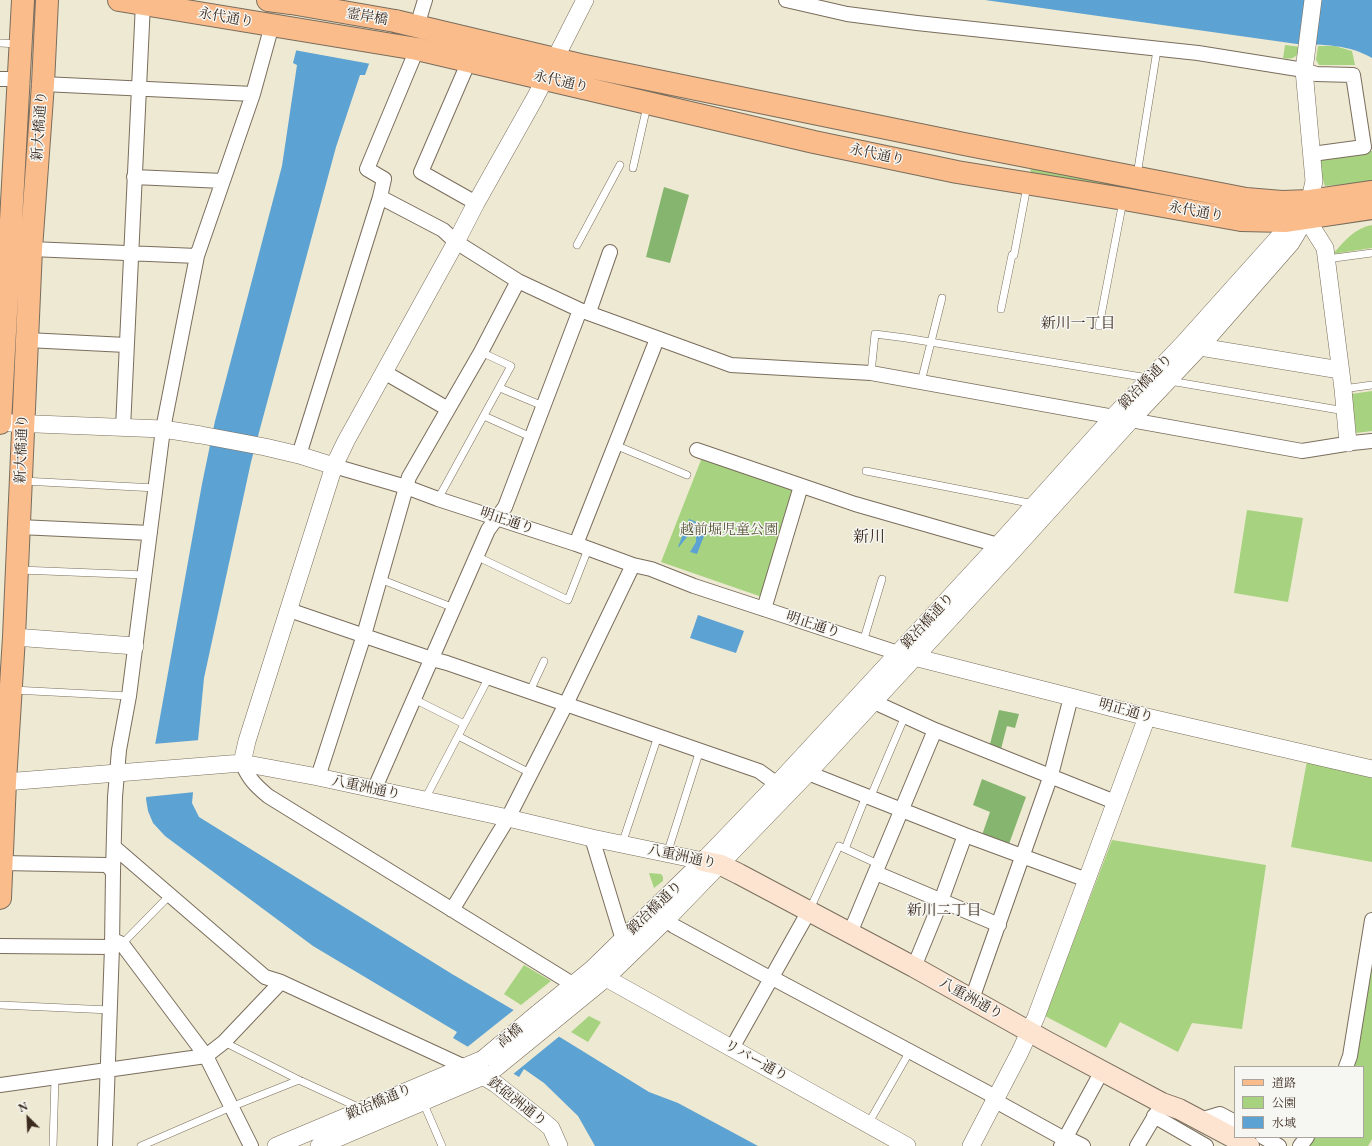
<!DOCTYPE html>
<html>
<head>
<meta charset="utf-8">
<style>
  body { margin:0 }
  #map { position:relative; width:1372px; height:1146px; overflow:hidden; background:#eee9d2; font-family:"EB Garamond","Noto Serif JP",serif }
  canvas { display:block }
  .legend { position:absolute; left:1234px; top:1066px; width:130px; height:72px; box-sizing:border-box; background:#f6f6f2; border:1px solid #aba49d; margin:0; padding:5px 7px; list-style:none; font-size:12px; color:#3b2a1e }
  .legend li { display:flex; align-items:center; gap:8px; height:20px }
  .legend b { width:20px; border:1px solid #aba49d }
  .north { position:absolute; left:8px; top:1098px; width:40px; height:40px; -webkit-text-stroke:3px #f6f6f2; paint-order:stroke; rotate:336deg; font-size:11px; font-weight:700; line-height:16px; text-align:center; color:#3b2a1e }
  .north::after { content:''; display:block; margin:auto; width:14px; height:18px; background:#3b2a1e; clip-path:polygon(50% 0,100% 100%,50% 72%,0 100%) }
</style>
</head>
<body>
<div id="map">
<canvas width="1372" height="1146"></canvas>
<ul class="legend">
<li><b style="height:5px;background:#fabc8b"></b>道路</li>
<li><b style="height:11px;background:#a7d380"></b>公園</li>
<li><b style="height:11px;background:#5ca2d2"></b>水域</li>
</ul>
<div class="north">N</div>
</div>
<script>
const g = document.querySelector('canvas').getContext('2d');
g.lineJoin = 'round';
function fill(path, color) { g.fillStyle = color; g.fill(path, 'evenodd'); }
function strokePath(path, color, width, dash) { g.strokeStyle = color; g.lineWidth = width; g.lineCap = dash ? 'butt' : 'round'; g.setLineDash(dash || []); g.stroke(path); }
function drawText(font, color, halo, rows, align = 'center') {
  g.font = font + ' "EB Garamond","Noto Serif JP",serif'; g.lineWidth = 3; g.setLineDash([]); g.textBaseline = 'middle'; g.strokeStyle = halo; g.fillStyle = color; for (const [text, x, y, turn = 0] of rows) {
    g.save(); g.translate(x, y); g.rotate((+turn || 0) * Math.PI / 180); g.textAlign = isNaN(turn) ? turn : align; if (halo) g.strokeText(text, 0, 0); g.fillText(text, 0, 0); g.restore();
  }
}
fill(new Path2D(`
  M1285,45L1301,47C1298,57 1293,60 1283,58Z
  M1318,46H1335L1352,51L1355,65H1319L1316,60Z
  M1372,151V182L1325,186L1321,175L1320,157Z
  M1033,168L1238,205L1237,209L1032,173L1030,170Z
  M1372,225V248L1333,254C1344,241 1355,228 1372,225Z
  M1372,391V431L1356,433L1351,394Z
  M703,455L796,489L762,597L661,562Z
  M1247,510L1303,518L1288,602L1234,593Z
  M1307,761L1372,774V862L1291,847Z
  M1112,840L1266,865L1242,1029L1192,1023L1178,1052L1120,1022L1106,1048L1045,1016Z
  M649,873L661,874L663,877V881L654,888Z
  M1372,913V1139L1368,1146H1306L1307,1137H1363V1067H1346L1357,1010Z
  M524,965L551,981L521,1005L504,994Z
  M589,1016L601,1022L588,1042L571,1032Z`), '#a7d380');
fill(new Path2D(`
  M664,187L689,195L670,263L646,257Z
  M999,710L1019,714L1015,728L1007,726L1001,749L990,744Z
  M982,779L1026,797L1009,844L982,835L990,812L973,805Z`), '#85b56e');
fill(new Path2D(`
  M309,0H392L365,75H360L336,147L251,462L204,678L192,803L199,817L452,974L563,1039L649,1092L678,1103L758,1146H595L578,1116L544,1083L524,1069L519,1077L453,1038L457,1032L313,946L165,836L153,823L148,811L146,799L155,745L202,484L215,421L282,166L297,65L293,63Z
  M985,0H1372V58C1348,44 1324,45 1297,44Z
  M689,519L699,523L704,536L697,554L690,552L696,542V531L687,537L679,547H678Z
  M698,615L744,631L736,653L690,638Z`), '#5ca2d2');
fill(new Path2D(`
  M307,0H394L371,64L294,50Z
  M200,740L195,792L146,797L153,744Z
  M515,1009L561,1035L512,1075L466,1048Z`), '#eee9d2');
const service = new Path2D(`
  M0,43L18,44
  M633,168L647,106
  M1137,175L1157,50
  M577,245L620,165
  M1327,259L1372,253
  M1001,309L1012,255H1014L1027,186
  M1099,326L1123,201
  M871,373L875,334L906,338L1148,378
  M1170,381L1345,411
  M921,382L942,298
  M500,388L543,406
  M1343,389L1372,385
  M484,416L531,437
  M615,445L687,475
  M866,471L1034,504
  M23,481L156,488
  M438,499L511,366L481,352
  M476,556L568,600L588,549
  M20,570L145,575
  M380,579L454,608
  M863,642L882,579
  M13,690L129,696
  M530,691L544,661
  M414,699L464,724
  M458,736L530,773
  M870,798L905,716
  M425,799L489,677
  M622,844L658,736
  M845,849L866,796
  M667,854L700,750
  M810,909L839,846L880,865
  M122,944L169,896
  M0,1005L110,1010
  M224,1042L299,1080L360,1108
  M423,1102L442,1146
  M868,1124L910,1051
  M53,1146L55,1077
  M141,1146L231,1107L299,1080`);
const minor = new Path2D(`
  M786,0L847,14L917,23L1198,53L1304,70L1316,74L1353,75L1364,147L1312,154
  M417,26L425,0
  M469,61L421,172L476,203
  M0,79H19
  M43,84L253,94
  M134,177L223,181
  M380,197L443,230L456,242L518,281L580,310L731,365L871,373L1302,451L1352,443L1372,441
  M31,249L197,256
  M589,312L610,252
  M27,340L126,345
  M384,372L448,409
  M123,428L143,3
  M697,450L855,504L998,545
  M299,455L380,197L384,179L367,169L417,49
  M334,466L406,487L438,499L576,544L633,565L651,569L694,586L898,653
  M19,527L150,533
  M576,544L657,339
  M764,609L801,486
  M289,610L432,659L447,663L759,771L777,784
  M874,702L935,730L1115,802
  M242,763C249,779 255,785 268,796L574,985
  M808,773L965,835L1087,880
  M318,777L364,635L409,477L481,352L518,281
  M374,790L488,530L505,507L580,310
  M592,838L623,940
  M114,847L265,977L281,982L465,1067
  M2,863L107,865L113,872
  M876,873L999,925
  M452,910L508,818L566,704L633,565
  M666,920L674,926L766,976L778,981L988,1093L1001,1104L1059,1136L1071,1140L1083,1146
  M850,933L935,730
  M113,940L122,944L206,1056L251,1146
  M0,946L112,947L105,1146
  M112,947L113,872L115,797L119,750L129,696L163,429L197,256L253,94L272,25
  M914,967L941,901L965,835
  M972,999L1051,775L1071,697
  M732,1048L809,911
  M1346,1067L1350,1056L1372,920
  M0,1085L206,1056L224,1042L281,982
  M1154,1116L1206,1146
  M1200,1120L1220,1114L1235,1122
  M1263,1137L1279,1146
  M1061,1146L1102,1071
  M1137,1146L1159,1109
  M1300,1146L1307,1137`);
const tertiary = new Path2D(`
  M1306,218L1325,248L1343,389L1348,443
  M1200,347L1340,370
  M11,423L163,429L201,435L265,447L299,455L334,466
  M14,637L135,646
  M906,655L1071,697L1147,717L1372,769
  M242,763L247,741L334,466L346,441L456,242L476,203L535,98L585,0
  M0,785L5,782L242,763L318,777L508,818L592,838L703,861
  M606,978L907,1146
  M538,1013L592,969L703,861L777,784L998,545L1113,417L1183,344L1278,238L1299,223
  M551,1023L606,978L666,920L808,773L1009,555L1131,420L1200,347L1291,243L1306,218L1314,181L1304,70L1313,0
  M476,1072L496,1084L544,1122L551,1128L559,1146
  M276,1146L483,1059
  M319,1146L484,1076L497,1067
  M971,1146L1020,1052L1036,1017L1147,717`);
const secondary = new Path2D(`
  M703,861L721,865L739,874L914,967L1046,1041L1162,1103L1179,1109L1249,1146`);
const primary = new Path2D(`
  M119,0L417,49L814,142L957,172L1124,199L1241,220L1285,221L1372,208
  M268,0L291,3
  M395,21L580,65L964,144L1246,199L1282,202L1310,201L1372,192
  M0,423L23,0
  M0,898L5,782L14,637L31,249L43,84L47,0`);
strokePath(service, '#7a6d5d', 8);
strokePath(minor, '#7a6d5d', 16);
strokePath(tertiary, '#7a6d5d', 18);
strokePath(secondary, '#7a6d5d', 22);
strokePath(primary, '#7a6d5d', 24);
strokePath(service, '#fff', 7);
strokePath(minor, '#fff', 14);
strokePath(tertiary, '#fff', 17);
strokePath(secondary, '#fde4d1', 20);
strokePath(primary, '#fabc8b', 22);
const tertiaryBridge = new Path2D(`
  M483,1059L538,1013
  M497,1067L551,1023`);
const primaryBridge = new Path2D(`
  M291,3L395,21`);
strokePath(tertiaryBridge, '#7a6d5d', 18, []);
strokePath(primaryBridge, '#7a6d5d', 24, []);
strokePath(tertiaryBridge, '#fff', 17);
strokePath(primaryBridge, '#fabc8b', 22);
drawText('14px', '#3b2a1e', '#f6f6f2', [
  ["霊岸橋",367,17,10],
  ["永代通り",226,18,10],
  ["永代通り",561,82,13],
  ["新大橋通り",40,126,-86],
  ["永代通り",877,155,12],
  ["永代通り",1196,212,10],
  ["鍛冶橋通り",1146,382,-46],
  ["新大橋通り",22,449,-88],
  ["明正通り",507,521,18],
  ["鍛冶橋通り",928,621,-47],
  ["明正通り",813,625,18],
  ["明正通り",1126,711,15],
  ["八重洲通り",366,788,12],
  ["八重洲通り",682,857,12],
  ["鍛冶橋通り",655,908,-44],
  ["八重洲通り",971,999,29],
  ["高橋",510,1036,-39],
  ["リバー通り",756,1061,29],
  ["鍛冶橋通り",379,1102,-23],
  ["鉄砲洲通り",517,1102,38]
]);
drawText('14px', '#565436', '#f6f6f2', [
  ["越前堀児童公園",729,530]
]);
drawText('15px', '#3b2a1e', '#f6f6f2', [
  ["新川一丁目",1078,324],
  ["新川二丁目",944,911]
]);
drawText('16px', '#3b2a1e', '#f6f6f2', [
  ["新川",869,538]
]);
</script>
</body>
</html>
